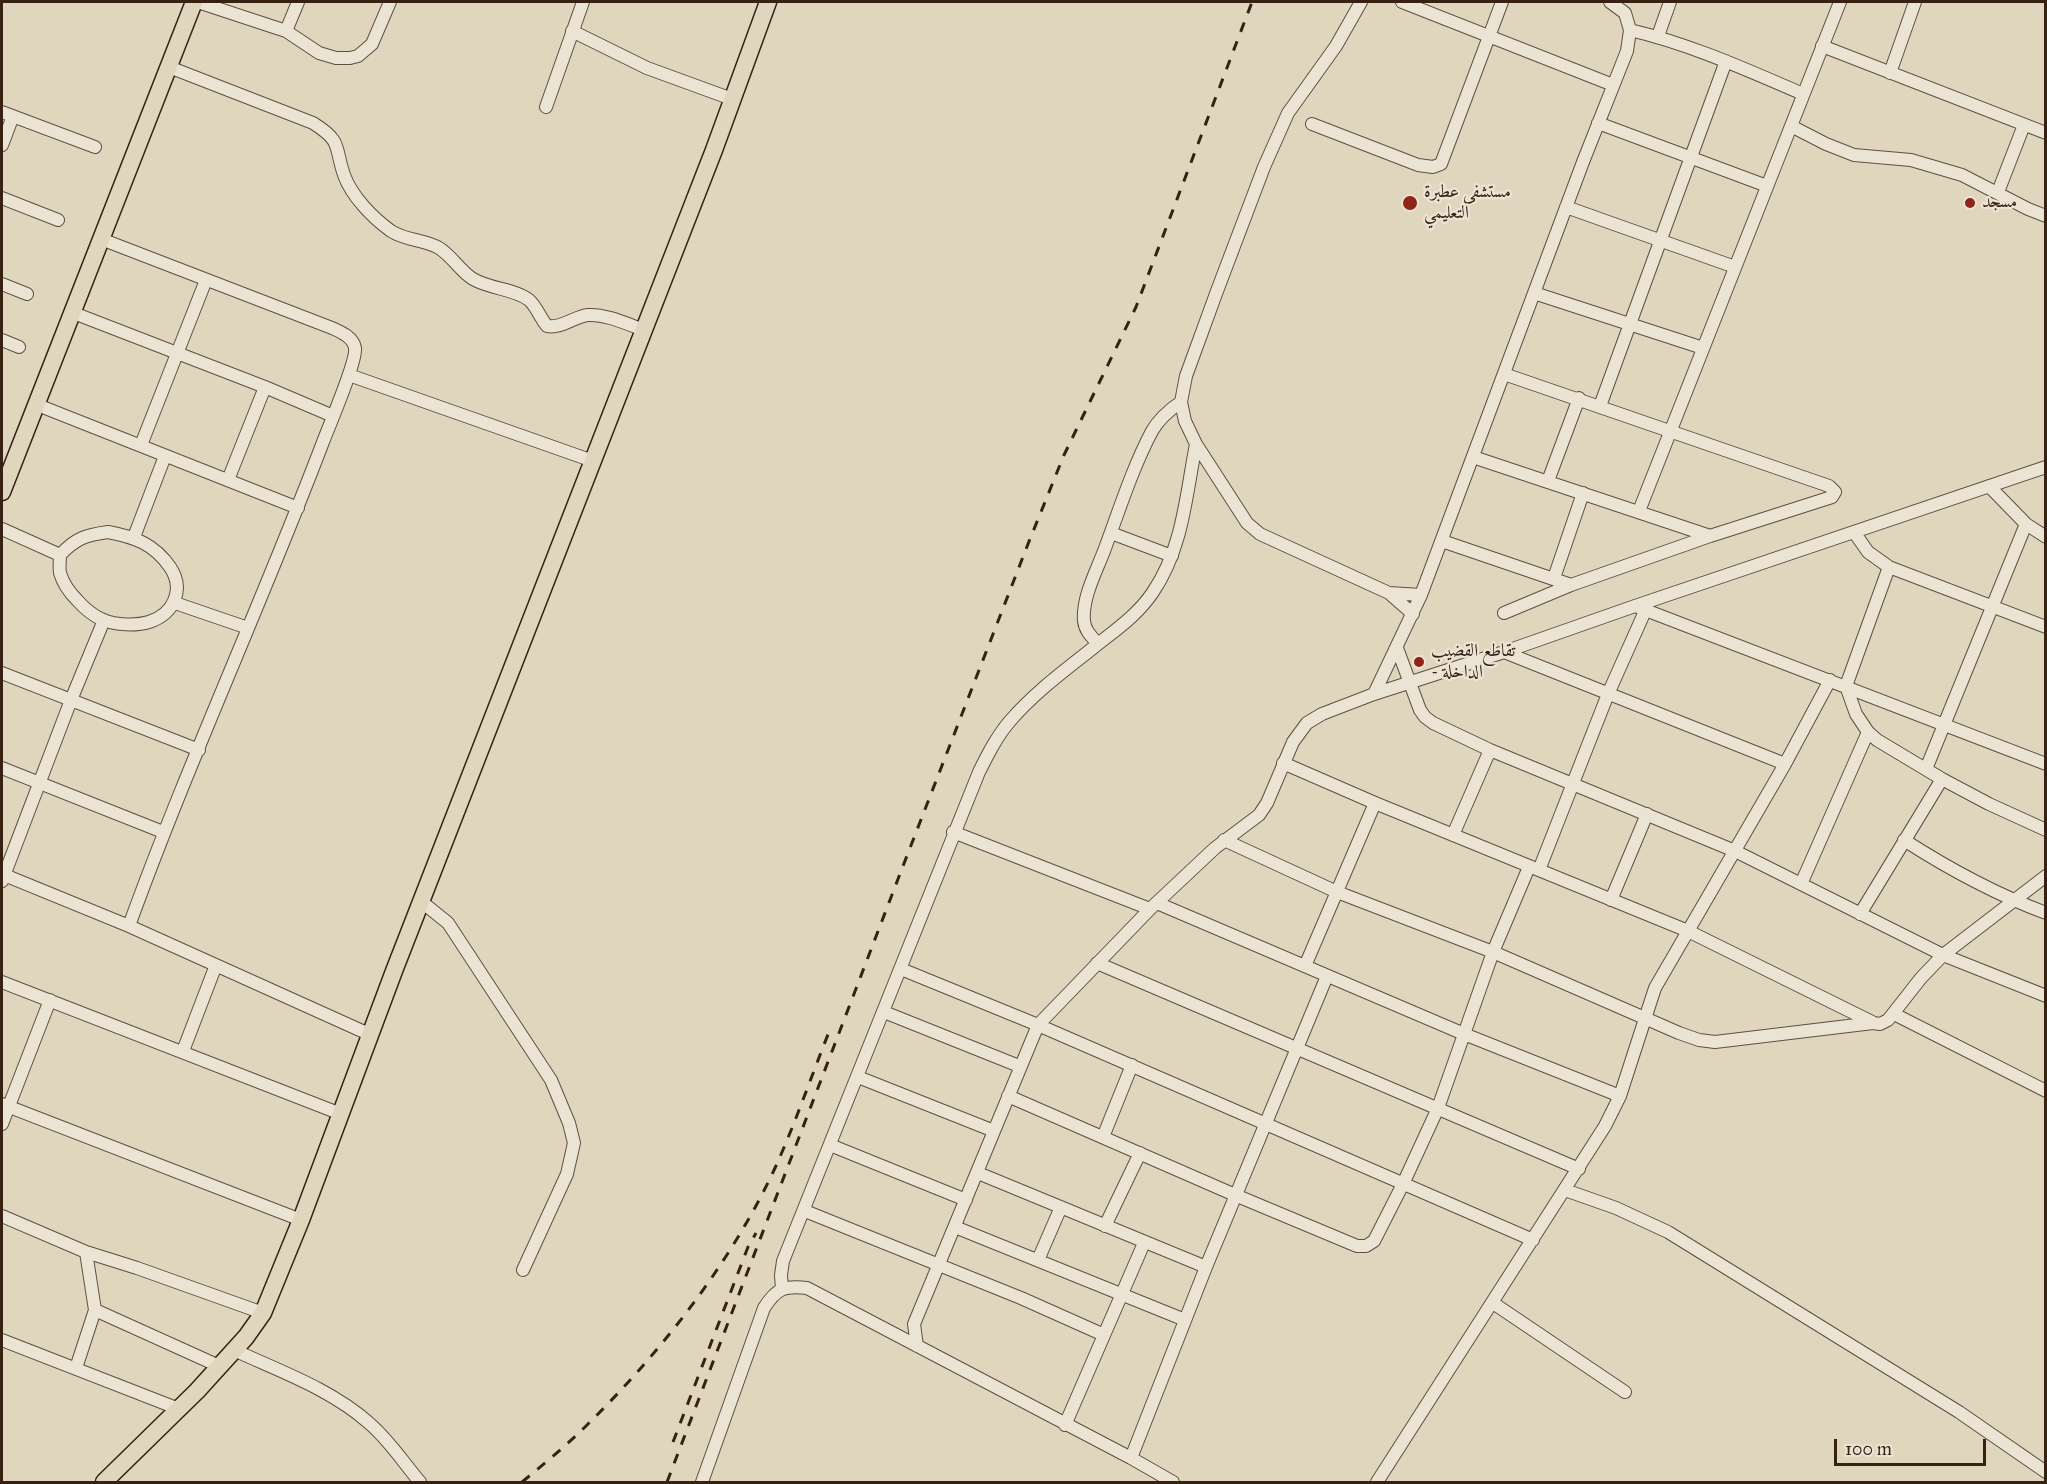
<!DOCTYPE html>
<html>
<head>
<meta charset="utf-8">
<style>
  body { margin:0 }
  #map { position:relative; width:2047px; height:1484px; overflow:hidden; background:#e0d6bd; font-family:"IM FELL Great Primer",serif }
  canvas { display:block }
  .frame { position:absolute; inset:0; border:3px solid #372113; pointer-events:none }
  .scale { position:absolute; left:1834px; top:1439px; width:152px; height:27px; box-sizing:border-box; border:3px solid #372113; border-top:0; padding-left:8px; font-size:18px; line-height:21px; white-space:nowrap; color:#372113; -webkit-text-stroke:4px #ebe4d4; paint-order:stroke }
</style>
</head>
<body>
<div id="map">
<canvas width="2047" height="1484"></canvas>
<div class="frame"></div>
<div class="scale">100 m</div>
</div>
<script>
const g = document.querySelector('canvas').getContext('2d');
g.lineJoin = 'round';
function strokePath(path, color, width, dash) { g.strokeStyle = color; g.lineWidth = width; g.lineCap = dash ? 'butt' : 'round'; g.setLineDash(dash || []); g.stroke(path); }
function drawText(font, color, halo, rows, align = 'center') {
  g.font = font + ' "IM FELL Great Primer",Amiri,serif'; g.lineWidth = 4.5; g.setLineDash([]); g.textBaseline = 'middle'; g.strokeStyle = halo; g.fillStyle = color; for (const [text, x, y, turn = 0] of rows) {
    g.save(); g.translate(x, y); g.rotate((+turn || 0) * Math.PI / 180); g.textAlign = isNaN(turn) ? turn : align; if (halo) g.strokeText(text, 0, 0); g.fillText(text, 0, 0); g.restore();
  }
}
const minor = new Path2D(`
  M198,2L286,31L319,53L336,58H350L358,56L372,44L390,2
  M1361,2L1336,46L1288,113L1264,167L1217,291L1186,376L1181,402L1185,421L1196,444L1247,523L1260,534L1389,593L1413,614
  M1402,2L1613,85
  M1630,30C1690,44 1747,70 1803,94
  M286,31L298,2
  M572,31L647,68L732,99
  M1658,36L1670,2
  M1822,46L2046,133
  M169,67L313,123C343,142 334,146 344,175C352,197 373,218 391,231C406,241 424,239 439,248C452,256 460,271 473,279C490,289 515,289 529,300C537,307 540,318 547,326C561,329 575,316 588,315C606,314 627,324 644,330
  M1890,73L1915,2
  M546,107L583,2
  M2,112L95,147
  M1598,123L1767,186
  M1312,124L1418,165L1433,167L1441,164L1502,2
  M1791,126L1826,144L1854,155L1911,160L1962,175L2028,209L2046,216
  M2,145L13,116
  M1998,192L2024,125
  M2,198L58,220
  M1566,207L1735,267
  M101,239L332,328C341,332 353,337 355,348C357,361 329,426 323,442C261,605 188,763 129,926
  M2,284L27,294
  M1534,293L1703,348
  M71,312L265,387L333,416
  M2,340L19,347
  M1504,374L1829,486L1835,492L1832,497L1710,536L1571,585L1504,613
  M349,375L593,461
  M35,404L298,508
  M1600,406L1726,61
  M141,445L206,280
  M1473,457L1710,536
  M228,480L265,387
  M1548,481L1579,398
  M1989,486L2026,524L2046,537
  M1639,511L1840,2
  M2,529L60,555
  M108,532C135,537 154,544 170,567C185,589 174,614 149,622C136,626 116,625 103,620C94,616 84,608 77,600C70,593 63,583 60,573C59,568 60,560 60,555C76,538 86,535 108,532Z
  M1854,532L1868,552L1889,567L2046,627
  M1111,533L1172,556
  M134,537L165,456
  M1442,541L1571,585
  M1889,567L1846,686L1856,714L1868,732L1877,740L1942,779L1989,804L2046,830
  M1554,578L1583,493
  M1389,593L1421,595
  M175,603L248,628
  M1635,606L2046,764
  M1098,644C1092,637 1085,631 1084,621C1082,598 1096,572 1104,551C1119,511 1132,469 1152,431C1159,419 1169,410 1181,402
  M1397,648L1420,710L1425,717L1433,723L1490,750L1735,851L1943,955L2046,996
  M1504,652L1785,764
  M2,673L199,750
  M1374,694L1421,595L1583,162L1627,51L1630,30L1625,13L1610,2
  M1283,763L1375,803L1688,931L1872,1022
  M2,768L163,832
  M1926,769L2026,524
  M953,832L1150,909
  M1453,835L1490,750
  M1224,840L1337,892L1493,952L1679,1033L1699,1040L1715,1042L1873,1023L1880,1024L1888,1020L1921,978L1943,955L2046,876
  M1904,840C1949,869 1995,894 2046,913
  M1539,870L1608,694L1646,609
  M2,874L129,926L371,1035
  M2,881L71,700L104,620
  M1801,884L1868,732
  M1611,900L1647,814
  M422,902L448,923L551,1080L569,1123L574,1143L567,1174L523,1270
  M1157,903L1464,1034L1620,1096
  M1860,914L1942,779
  M1097,963L1579,1169
  M1305,966L1375,803
  M901,969L1038,1025L1533,1240
  M2,982L341,1114
  M884,1012L1019,1066
  M1894,1014L2046,1091
  M183,1051L216,965
  M858,1077L994,1131
  M1008,1096L1235,1195L1357,1246H1366L1374,1241L1403,1184L1438,1108L1493,952L1529,867
  M2,1104L301,1220
  M2,1124L50,1000
  M1103,1137L1132,1065
  M830,1145L966,1200
  M978,1173L1206,1267
  M1565,1190L1616,1208L1668,1232L1959,1412L2046,1472
  M805,1211L1021,1298L1104,1335
  M2,1216L86,1252L137,1268L263,1313
  M1105,1226L1140,1153
  M955,1227L1185,1320
  M1038,1260L1061,1207
  M782,1289L781,1275L783,1261L979,772C988,754 997,736 1010,721C1034,693 1064,671 1093,648C1114,631 1137,616 1153,592C1183,548 1186,495 1196,444
  M1493,1303L1625,1392
  M95,1310L219,1366
  M2,1340L179,1409
  M917,1346L914,1324L1038,1025L1150,909L1215,848L1259,815L1267,803L1293,742L1307,723L1322,714L1374,694L1504,652L1635,606L2046,467
  M234,1350C279,1371 331,1389 369,1423C389,1440 403,1462 420,1482
  M76,1368L95,1310L86,1252
  M1065,1425L1144,1243
  M1131,1458L1206,1267L1327,976
  M702,1482L764,1308C776,1289 784,1285 807,1288L1131,1458L1173,1482
  M1377,1482L1605,1126L1620,1096L1655,988L1785,764L1830,680`);
const major = new Path2D(`
  M2,492L194,2
  M104,1482L197,1391L246,1337L263,1313L301,1220L394,971L714,150L768,2`);
strokePath(minor, '#614e3e', 14);
strokePath(major, '#372113', 19);
strokePath(minor, '#ebe4d4', 12);
strokePath(major, '#e0d6bd', 16);
strokePath(new Path2D(`
  M673,1442L748,1247L756,1233
  M522,1482C544,1464 567,1445 587,1425C661,1352 731,1263 775,1168C795,1124 811,1077 829,1032
  M667,1482L903,866L1028,544L1064,455L1136,307L1252,2`), '#372113', 3, [10, 10]);
for (const [x, y, r, color] of [
  [1410,203,8,"#8f2418"],
  [1970,203,6,"#8f2418"],
  [1419,662,6,"#8f2418"]
]) { const dot = new Path2D(); dot.arc(x, y, r, 0, 2 * Math.PI); g.fillStyle = color; g.fill(dot); strokePath(dot, '#ebe4d4', 2); }
drawText('18px', '#372113', '#ebe4d4', [
  ["مستشفى عطبرة",1424,193],
  ["التعليمي",1424,214],
  ["مسجد",1982,203],
  ["تقاطع القضيب",1431,652],
  ["- الداخلة",1431,673]
], 'left');
</script>
</body>
</html>
